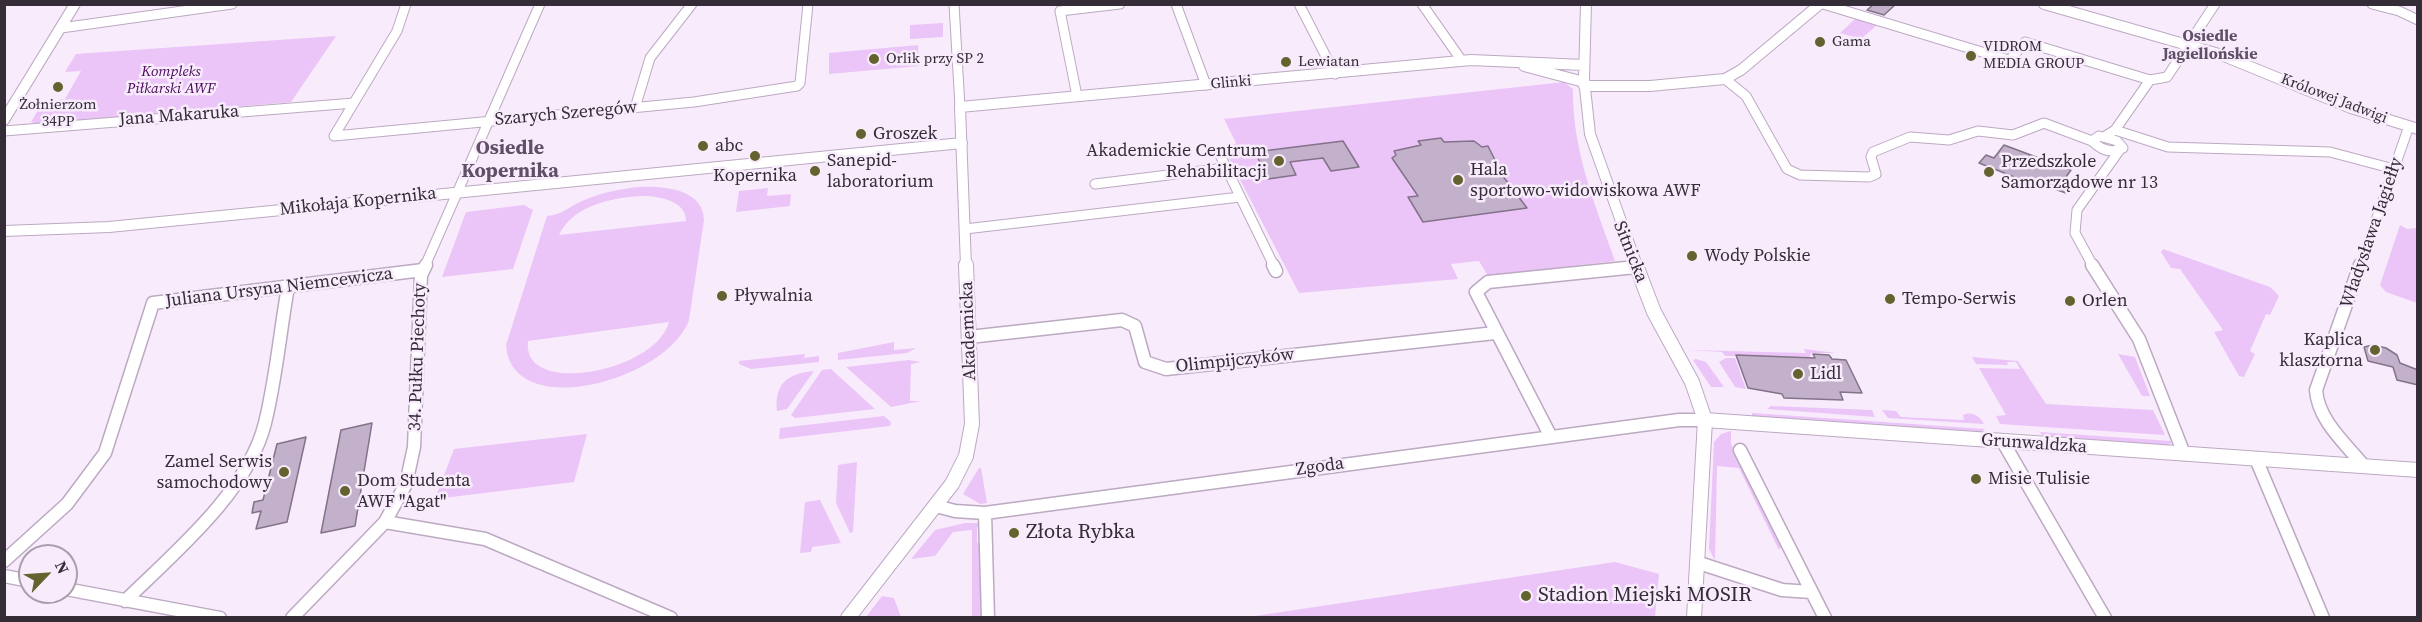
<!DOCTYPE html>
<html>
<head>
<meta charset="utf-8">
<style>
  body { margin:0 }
  #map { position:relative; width:2422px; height:622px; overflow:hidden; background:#f8ecfc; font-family:"Source Serif 4",serif }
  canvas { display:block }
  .frame { position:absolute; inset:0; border:6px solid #342d37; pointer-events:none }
  .north { position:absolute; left:18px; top:544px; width:60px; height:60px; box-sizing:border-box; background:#f8ecfc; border:2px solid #aaa0ad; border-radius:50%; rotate:65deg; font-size:16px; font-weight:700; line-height:24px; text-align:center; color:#342d37 }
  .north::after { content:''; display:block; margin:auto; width:21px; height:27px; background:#646330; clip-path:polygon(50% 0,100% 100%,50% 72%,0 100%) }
</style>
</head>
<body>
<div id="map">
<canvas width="2422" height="622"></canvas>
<div class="frame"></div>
<div class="north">N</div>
</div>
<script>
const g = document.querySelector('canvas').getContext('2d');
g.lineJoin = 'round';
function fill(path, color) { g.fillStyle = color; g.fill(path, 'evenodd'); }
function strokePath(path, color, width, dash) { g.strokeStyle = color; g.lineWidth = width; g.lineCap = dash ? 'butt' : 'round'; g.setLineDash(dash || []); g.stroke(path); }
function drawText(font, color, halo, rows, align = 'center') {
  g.font = font + ' "Source Serif 4",serif'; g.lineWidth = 5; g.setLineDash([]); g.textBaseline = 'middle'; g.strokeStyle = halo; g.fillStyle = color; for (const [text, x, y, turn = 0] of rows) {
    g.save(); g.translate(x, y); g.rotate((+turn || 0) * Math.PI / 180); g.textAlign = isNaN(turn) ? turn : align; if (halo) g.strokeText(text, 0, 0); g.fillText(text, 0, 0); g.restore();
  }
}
fill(new Path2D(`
  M1856,18L1877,25L1861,39L1840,33Z
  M943,23V37L910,39V25Z
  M336,36L291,102L38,124L31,122L43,102L65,99L81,71L65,72L76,54Z
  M918,45L919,66L829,74V53Z
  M1564,82L1573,89C1572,150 1595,204 1615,261L1488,276L1479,261L1451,264L1458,279L1299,293L1224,149L1236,143L1224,119Z
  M639,187C662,186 703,188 704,220L689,320C667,381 511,423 506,345L547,216C561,215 569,207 582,201C600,193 619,189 639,187ZM648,196C664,198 686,202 686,221L559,235C573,204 618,196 648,196ZM669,322C656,372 521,398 528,341Z
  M768,188L767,196L791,194L790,206L736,212L739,191Z
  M524,205L533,210L513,269L442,277L466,212Z
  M2400,225L2407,229L2417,228V303L2386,292L2380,285Z
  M2163,249L2270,287L2279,296L2270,315L2266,314L2250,351L2255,354L2244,377L2239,376L2214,332L2223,330L2180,269L2171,268L2161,252Z
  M894,342V350L916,348L907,353L838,360V353Z
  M1804,349L1836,353H1811L1810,357L1734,356H1725L1722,352L1687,350L1806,353Z
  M805,354L804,358L819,356V362L751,369L739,364V361Z
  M2118,354L2135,357L2150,396H2142Z
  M1972,357L2018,361L2046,404L2153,410L2165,435L2000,424L1996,416L2006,415L1979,368L2020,369L2016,362H2007L2008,365L1976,364Z
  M1726,358H1735L1746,389L1735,387L1719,362Z
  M1696,359L1706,362L1724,387H1711L1693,360Z
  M909,360L921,362L911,364L910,401H921L891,407L846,367Z
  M831,369L875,409L795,418L791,415L822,370Z
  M814,371L787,409L777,411C774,383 789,373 814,371Z
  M1771,406L1872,410L1875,417L1767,409Z
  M1882,410L1896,411L1901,417L1964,420L1963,415C1971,411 1980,416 1984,424L1888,418Z
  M1752,413L1985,429L1979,434L1752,417Z
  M884,416L891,422L890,426L779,439L780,428Z
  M1731,431V444L1783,543L1779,550L1739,468L1717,466L1715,560L1709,549L1714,442L1721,434Z
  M2040,432L2171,441V443L2167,446L2044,439Z
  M587,434L574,482L435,499L454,449Z
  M857,462L853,532L850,533L836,503L838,465Z
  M979,468H981L987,503L980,504L963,494Z
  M820,500L841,543L812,547L811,552L800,553L805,502Z
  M965,523H981L977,528V542L983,546L984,617H972V530L953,532L935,556L911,559L935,530Z
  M1615,562L1659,574L1655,617H1248Z
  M882,596L894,598L901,617H866Z`), '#ebc4f8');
const building = new Path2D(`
  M1874,4H1896L1884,15L1867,10Z
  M1441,138L1444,142L1474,141L1482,147L1488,146L1496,162L1493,163L1527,208L1423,222L1408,197L1418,196L1392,158L1396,155L1394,151L1421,145L1418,141Z
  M1343,141L1359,167L1331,171L1323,158L1306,160L1290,162L1296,175L1268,179L1255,152Z
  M2004,145L2071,170L2063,181L2072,184L2066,193L2043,185L2042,188L1979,163L1986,155L1994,158Z
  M2373,345L2386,348L2397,355L2400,363L2418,370V385L2397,380L2393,367L2368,361L2364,347Z
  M1813,354L1829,355L1832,359L1846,360L1862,393L1840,392L1843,400L1784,398L1782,394L1748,388L1736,355L1815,358Z
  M372,423L355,526L321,533L341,430Z
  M306,437L287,522L256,529L261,511L252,513L254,502L263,500L277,444Z`);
fill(building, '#c3b0ca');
strokePath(building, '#837289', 1.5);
const minorFar1 = new Path2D(`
  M954,4L960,107
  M1176,4L1206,85
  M1299,4L1335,74
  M1422,4L1462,61
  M1823,4L2005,59L2010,60L2025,42L2150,80
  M2372,4L2399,11L2418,20
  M61,28L232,4
  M1725,79L1746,96L1787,169L1800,175L1869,177L1876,174L1871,157L1873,152L1910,137L1949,140L1978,131L2013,135L2044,123L2092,141
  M1077,96L1060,11L1120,4
  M635,108L650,58L692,4
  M2115,130L2168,147L2330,152L2394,169
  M4,131L354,103
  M334,136L694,102L797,86L800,83L808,4
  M334,136L397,31L406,4
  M2099,136L2117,141L2123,148C2111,154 2101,150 2092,141Z
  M2104,137L2115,130L2150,80L2167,77L2215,4
  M1219,153L1274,266
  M1095,184L1225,168
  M965,229L1240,197
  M425,266L540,4
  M2093,266L2075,233L2077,210L2119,151
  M2360,266L2409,126`);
const minor = new Path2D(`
  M1273,265L1276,271
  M2092,265L2139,339L2184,454
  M2360,265L2316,390C2318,420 2345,443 2363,465
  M969,337L1122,320L1135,326L1145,362L1166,369L1495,333
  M1551,437L1476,292L1488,282L1636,267
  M2003,442L2105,618
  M1740,450L1825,618
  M2256,459L2323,618
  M936,506L955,511L985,513L1679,420H1705
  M985,513L988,618
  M385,522L485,539L671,618
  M4,561L67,504L105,453L153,303L423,270
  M1699,563L1782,590L1811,592
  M4,576L30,581
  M66,589L220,618
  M125,601C174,553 248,492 265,423C276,379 280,332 288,287
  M292,618L385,522L406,484L414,447L421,275L426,265`);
const tertiaryFar1 = new Path2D(`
  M1586,4L1584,79L1590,134L1637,266
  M2044,4L2219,54L2351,108L2418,129
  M1524,66L1584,82
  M1584,86H1650L1725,79L1741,70L1820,4
  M4,120L75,4
  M4,231L109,227L962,143
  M966,266L960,107L1471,60L1584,65`);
const tertiary = new Path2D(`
  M1636,265L1654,312L1692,382L1705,420L1694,618
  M1705,420L2418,470
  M848,618L952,484L966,456L972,424L966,265`);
strokePath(minorFar1, '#bca9c2', 11);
strokePath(minor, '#bca9c2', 15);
strokePath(tertiaryFar1, '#bca9c2', 12);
strokePath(tertiary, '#bca9c2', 16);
strokePath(minorFar1, '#fff', 9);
strokePath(minor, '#fff', 12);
strokePath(tertiaryFar1, '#fff', 10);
strokePath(tertiary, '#fff', 14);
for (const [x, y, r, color] of [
  [1820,42,6,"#646330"],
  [1971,56,6,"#646330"],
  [874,59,6,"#646330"],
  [1286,62,6,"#646330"],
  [58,87,6,"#646330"],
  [861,134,6,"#646330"],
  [703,146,6,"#646330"],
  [755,156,6,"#646330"],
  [1279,161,6,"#646330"],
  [815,171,6,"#646330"],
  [1989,172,6,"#646330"],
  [1458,180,6,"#646330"],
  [1692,256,6,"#646330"],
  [722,296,6,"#646330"],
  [1890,299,6,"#646330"],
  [2070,301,6,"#646330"],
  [2375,350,6,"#646330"],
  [1798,374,6,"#646330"],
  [284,472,6,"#646330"],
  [1976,479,6,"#646330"],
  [345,491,6,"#646330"],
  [1014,533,6,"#646330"],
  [1526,596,6,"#646330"]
]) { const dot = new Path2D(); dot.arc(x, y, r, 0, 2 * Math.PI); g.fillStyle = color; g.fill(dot); strokePath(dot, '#f8ecfc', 2); }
drawText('15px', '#342d37', '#f8ecfc', [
  ["Gama",1832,42],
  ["VIDROM",1983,47],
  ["MEDIA GROUP",1983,64],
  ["Orlik przy SP 2",886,59],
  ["Lewiatan",1298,62],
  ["Żołnierzom",58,105,"center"],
  ["34PP",58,122,"center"]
], 'left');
drawText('italic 15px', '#470758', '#f8ecfc', [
  ["Kompleks",171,72],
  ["Piłkarski AWF",171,89]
]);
drawText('15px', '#342d37', '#f8ecfc', [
  ["Glinki",1231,83,-5],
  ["Królowej Jadwigi",2334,99,21]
]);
drawText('bold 16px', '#604f66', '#f8ecfc', [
  ["Osiedle",2210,37],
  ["Jagiellońskie",2210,55]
]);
drawText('18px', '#342d37', '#f8ecfc', [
  ["Szarych Szeregów",566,114,-5],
  ["Jana Makaruka",179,116,-4],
  ["Mikołaja Kopernika",358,202,-6],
  ["Władysława Jagiełły",2372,233,-71],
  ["Sitnicka",1630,252,68],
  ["Juliana Ursyna Niemcewicza",279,288,-7],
  ["Akademicka",969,331,-92],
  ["34. Pułku Piechoty",418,357,-88],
  ["Olimpijczyków",1235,361,-6],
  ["Grunwaldzka",2034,444,4],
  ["Zgoda",1320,467,-8]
]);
drawText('18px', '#342d37', '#f8ecfc', [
  ["Groszek",873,134],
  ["abc",715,146],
  ["Akademickie Centrum",1267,151,"right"],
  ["Rehabilitacji",1267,172,"right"],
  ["Sanepid-",827,161],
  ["laboratorium",827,182],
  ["Przedszkole",2001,162],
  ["Samorządowe nr 13",2001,183],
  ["Hala",1470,170],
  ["sportowo-widowiskowa AWF",1470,191],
  ["Kopernika",755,176,"center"],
  ["Wody Polskie",1704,256],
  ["Pływalnia",734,296],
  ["Tempo-Serwis",1902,299],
  ["Orlen",2082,301],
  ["Kaplica",2363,340,"right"],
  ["klasztorna",2363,361,"right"],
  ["Lidl",1810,374],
  ["Zamel Serwis",272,462,"right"],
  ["samochodowy",272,483,"right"],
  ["Misie Tulisie",1988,479],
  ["Dom Studenta",357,481],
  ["AWF \"Agat\"",357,502]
], 'left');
drawText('bold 20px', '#604f66', '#f8ecfc', [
  ["Osiedle",510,149],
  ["Kopernika",510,172]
]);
drawText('21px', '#342d37', '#f8ecfc', [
  ["Złota Rybka",1026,533],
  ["Stadion Miejski MOSIR",1538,596]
], 'left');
</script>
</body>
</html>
